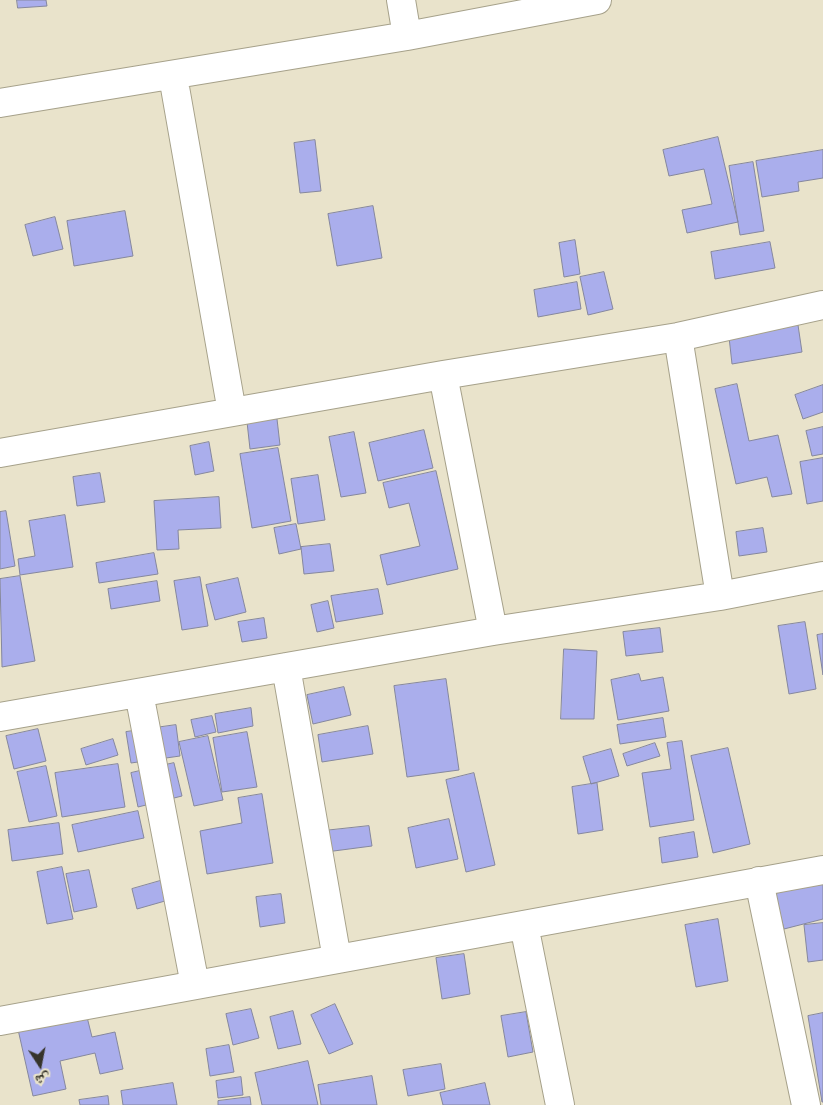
<!DOCTYPE html>
<html>
<head>
<meta charset="utf-8">
<style>
  body { margin:0 }
  #map { position:relative; width:823px; height:1105px; overflow:hidden; background:#e9e3cb; font-family:Ubuntu,"Noto Naskh Arabic",sans-serif }
  canvas { display:block }
  .north { position:absolute; left:15px; top:1040px; width:50px; height:50px; -webkit-text-stroke:4px #e9e3cb; paint-order:stroke; rotate:169deg; font-size:14px; font-weight:700; line-height:20px; text-align:center; color:#36342b }
  .north::after { content:''; display:block; margin:auto; width:18px; height:22px; background:#36342b; clip-path:polygon(50% 0,100% 100%,50% 72%,0 100%) }
</style>
</head>
<body>
<div id="map">
<canvas width="823" height="1105"></canvas>
<div class="north">ش</div>
</div>
<script>
const g = document.querySelector('canvas').getContext('2d');
g.lineJoin = 'round';
function fill(path, color) { g.fillStyle = color; g.fill(path, 'evenodd'); }
function strokePath(path, color, width, dash) { g.strokeStyle = color; g.lineWidth = width; g.lineCap = dash ? 'butt' : 'round'; g.setLineDash(dash || []); g.stroke(path); }
const building = new Path2D(`
  M17,0H46L47,6L18,8Z
  M718,137L738,222L687,233L682,210L712,204L704,169L669,176L663,150Z
  M315,140L321,191L300,193L294,143Z
  M823,150V178L798,182L799,191L762,197L756,161Z
  M753,162L764,231L740,235L729,166Z
  M373,206L382,258L337,266L328,214Z
  M125,211L133,256L74,266L67,221Z
  M55,217L63,249L33,256L25,225Z
  M575,240L580,274L564,277L559,243Z
  M770,242L775,268L715,279L711,252Z
  M604,272L613,309L588,315L580,277Z
  M577,282L581,309L538,317L534,290Z
  M798,325L802,352L732,364L729,337Z
  M737,384L749,441L778,435L792,494L772,497L767,477L736,484L715,389Z
  M823,385V412L803,419L795,395Z
  M277,419L280,445L250,449L247,422Z
  M823,427V454L812,456L806,431Z
  M424,430L433,468L378,481L369,443Z
  M354,432L366,493L341,497L329,437Z
  M209,442L214,471L195,475L190,446Z
  M278,448L291,521L252,528L240,454Z
  M823,458V501L807,504L800,462Z
  M436,471L458,569L387,585L380,555L420,546L409,503L389,508L383,483Z
  M100,473L105,502L77,506L73,477Z
  M318,475L325,520L298,524L291,479Z
  M219,497L221,528L178,530L179,549L157,550L154,501Z
  M6,511L15,566L0,569V512Z
  M65,515L73,567L20,575L18,559L35,556L29,521Z
  M296,524L301,549L279,554L274,528Z
  M763,528L767,552L739,556L736,532Z
  M330,544L334,571L304,574L301,547Z
  M154,553L158,574L99,583L96,563Z
  M20,576L35,661L2,667L0,579Z
  M200,577L208,626L182,630L174,581Z
  M238,578L246,612L215,620L206,585Z
  M157,581L160,601L111,609L108,589Z
  M378,589L383,614L336,622L331,596Z
  M328,601L334,628L317,632L311,605Z
  M264,618L267,638L242,642L238,622Z
  M805,622L816,689L789,694L778,626Z
  M660,628L663,652L626,656L623,632Z
  M823,634V675L817,635Z
  M564,649L597,651L594,719H561Z
  M639,674L641,681L663,677L669,711L618,720L611,680Z
  M446,679L459,770L407,777L394,686Z
  M344,687L351,715L313,724L307,695Z
  M251,708L253,726L218,733L215,714Z
  M212,716L216,732L195,737L191,720Z
  M663,718L666,737L620,744L617,725Z
  M176,725L180,756L131,763L126,732Z
  M368,726L373,754L322,762L318,735Z
  M38,729L46,761L14,769L6,736Z
  M247,732L257,787L222,792L213,738Z
  M208,736L223,800L194,806L179,742Z
  M113,739L118,755L86,765L81,749Z
  M682,741L694,820L650,827L642,773L671,769L667,743Z
  M655,743L660,756L627,766L623,754Z
  M728,748L750,844L713,853L691,756Z
  M611,749L619,776L591,784L583,757Z
  M174,763L182,796L138,807L131,773Z
  M118,764L125,807L62,817L55,773Z
  M46,766L57,816L29,822L17,772Z
  M474,773L495,865L466,872L446,780Z
  M597,783L603,830L578,834L572,787Z
  M262,794L273,863L207,874L200,831L242,823L238,798Z
  M138,811L144,838L78,852L72,825Z
  M449,819L458,859L416,868L408,828Z
  M59,823L63,854L12,861L8,830Z
  M369,826L372,846L326,852L323,831Z
  M694,832L698,857L662,863L659,838Z
  M62,867L73,919L47,924L37,872Z
  M89,870L97,907L74,912L66,874Z
  M167,879L172,899L137,909L132,889Z
  M823,881V919L784,929L775,894Z
  M281,894L285,923L260,927L256,897Z
  M718,919L728,981L696,987L685,925Z
  M823,923V960L808,962L804,925Z
  M464,954L470,994L442,999L436,958Z
  M335,1004L353,1044L329,1054L311,1015Z
  M85,1009L92,1037L115,1032L123,1069L100,1074L95,1053L60,1061L66,1089L33,1096L17,1025Z
  M251,1009L259,1038L233,1045L226,1014Z
  M293,1011L301,1044L278,1049L270,1017Z
  M526,1012L533,1052L508,1057L501,1016Z
  M823,1013V1102H822L808,1016Z
  M229,1045L234,1072L210,1076L206,1049Z
  M308,1061L318,1105H262L255,1073Z
  M441,1064L445,1089L408,1096L403,1070Z
  M372,1076L377,1105H321L318,1085Z
  M241,1077L243,1095L218,1098L216,1081Z
  M173,1083L177,1105H123L121,1091Z
  M485,1083L490,1105H443L440,1093Z
  M108,1096L109,1105H80L79,1100Z
  M250,1097L251,1105H218V1101Z`);
fill(building, '#aaaeec');
strokePath(building, '#85879d', 1);
const minor = new Path2D(`
  M401,0L407,36
  M173,76L232,412
  M0,103L407,36L597,0
  M678,337L720,596
  M443,375L493,631
  M0,453L443,375L678,337L823,305
  M286,667L337,959
  M139,693L195,985
  M0,717L493,631L720,596L823,576
  M759,881L806,1105
  M524,925L560,1105
  M0,1021L823,870`);
strokePath(minor, '#a6a18a', 30);
strokePath(minor, '#fff', 28);
</script>
</body>
</html>
